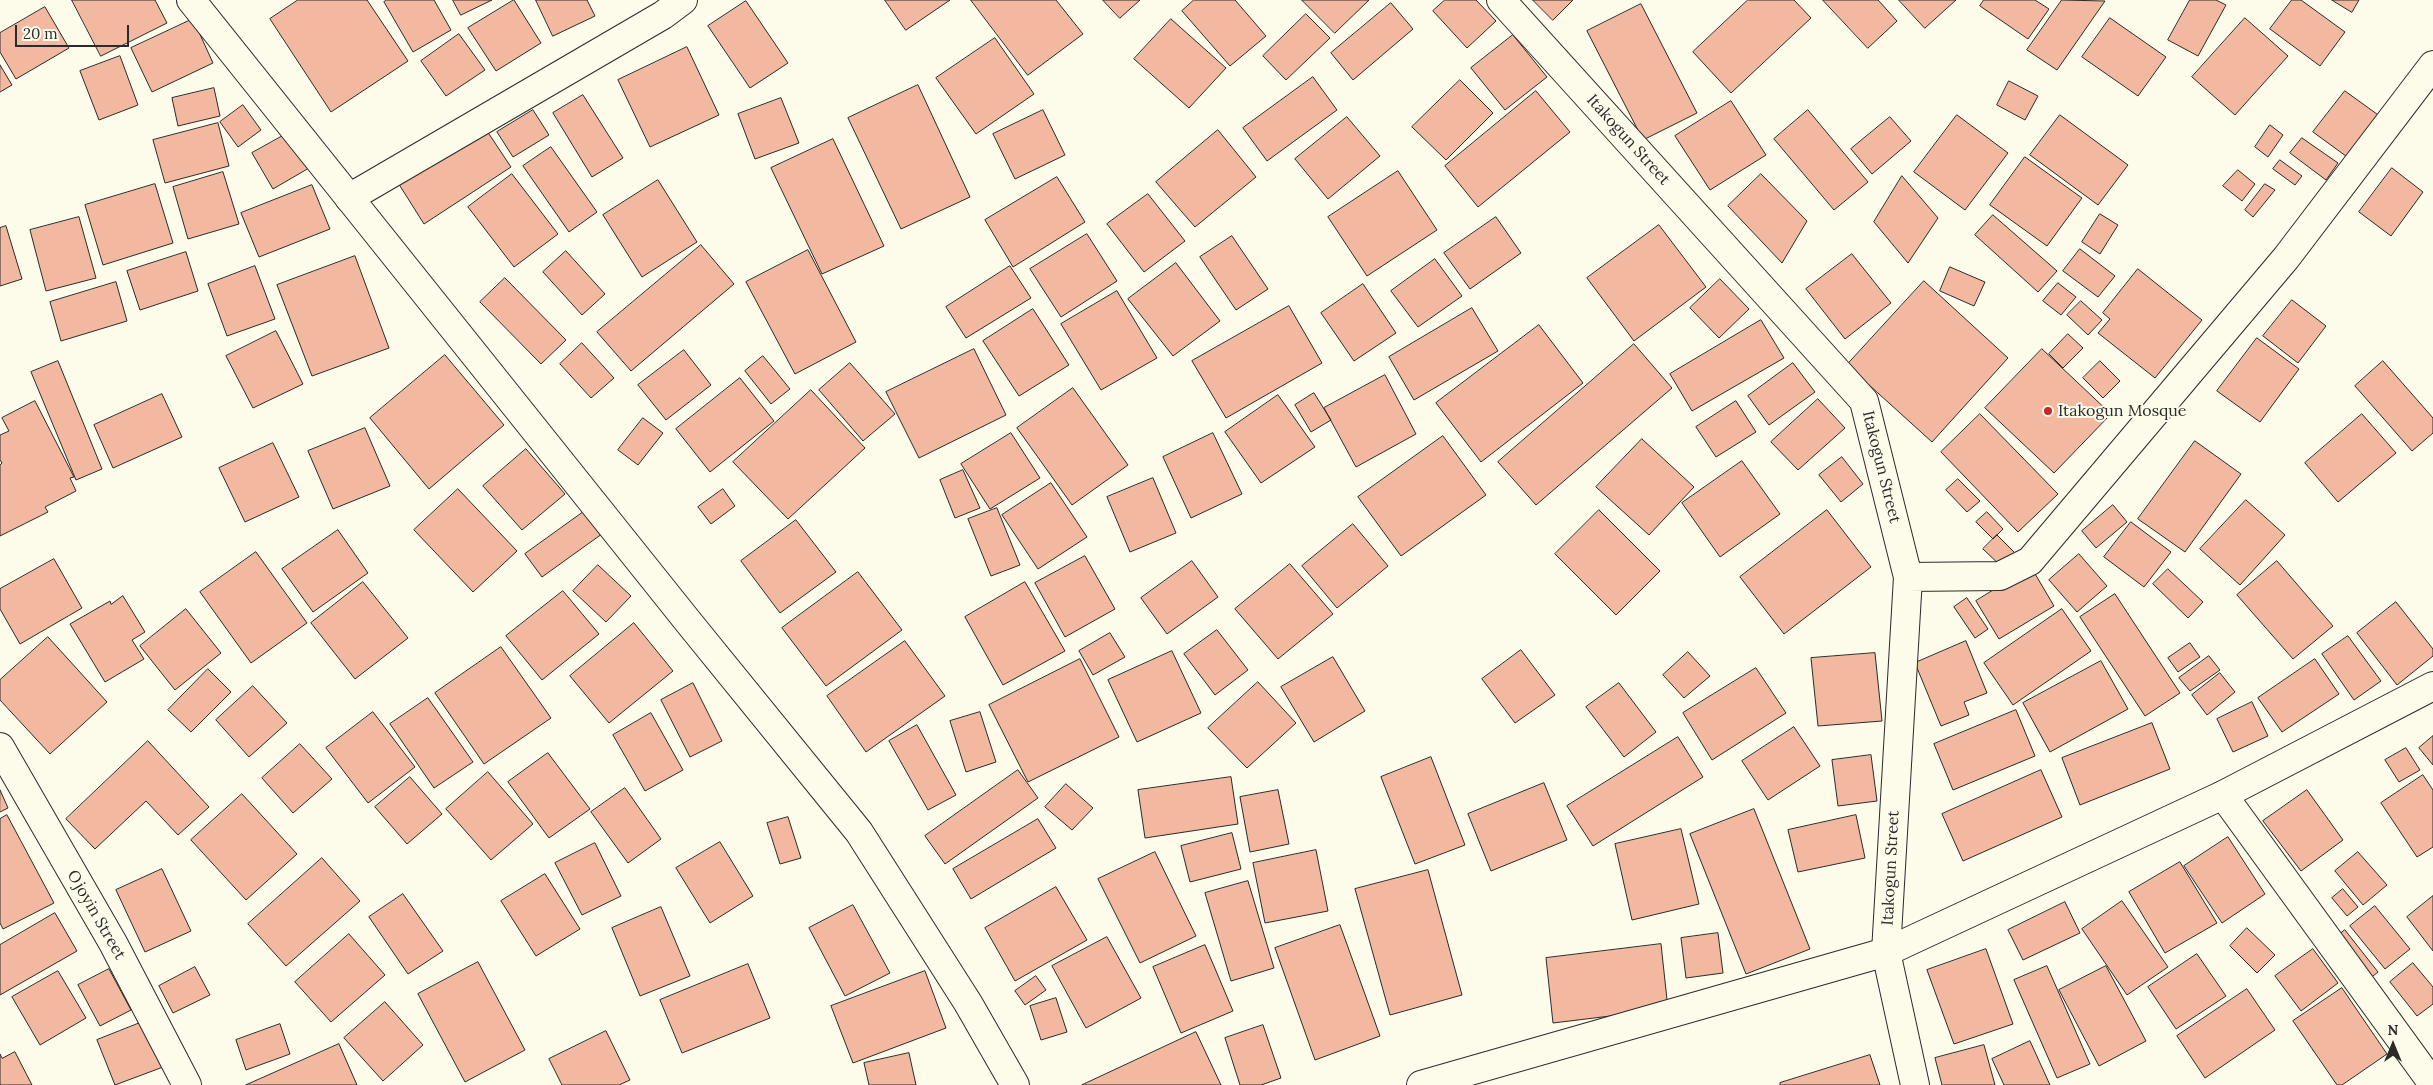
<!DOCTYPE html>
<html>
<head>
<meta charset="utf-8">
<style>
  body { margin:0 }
  #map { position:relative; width:2433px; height:1085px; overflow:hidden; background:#fdfbea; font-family:Lora,serif }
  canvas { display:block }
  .north { position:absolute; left:2368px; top:1020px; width:50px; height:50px; -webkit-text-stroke:4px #fdfbea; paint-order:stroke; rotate:0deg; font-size:14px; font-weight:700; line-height:20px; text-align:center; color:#2b2b2b }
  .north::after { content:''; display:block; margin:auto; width:18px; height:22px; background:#2b2b2b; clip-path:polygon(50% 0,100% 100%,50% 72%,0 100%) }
  .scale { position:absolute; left:15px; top:25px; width:114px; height:22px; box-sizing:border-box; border:2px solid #2b2b2b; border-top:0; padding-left:6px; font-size:15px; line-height:18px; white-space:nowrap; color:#2b2b2b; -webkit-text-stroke:4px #fdfbea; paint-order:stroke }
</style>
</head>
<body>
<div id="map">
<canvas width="2433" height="1085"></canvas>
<div class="north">N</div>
<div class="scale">20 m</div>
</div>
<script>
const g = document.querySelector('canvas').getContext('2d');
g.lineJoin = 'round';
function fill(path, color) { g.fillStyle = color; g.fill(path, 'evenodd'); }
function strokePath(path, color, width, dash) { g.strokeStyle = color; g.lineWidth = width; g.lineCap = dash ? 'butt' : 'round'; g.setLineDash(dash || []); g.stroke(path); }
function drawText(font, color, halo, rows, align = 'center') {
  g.font = font + ' Lora,serif'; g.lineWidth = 4; g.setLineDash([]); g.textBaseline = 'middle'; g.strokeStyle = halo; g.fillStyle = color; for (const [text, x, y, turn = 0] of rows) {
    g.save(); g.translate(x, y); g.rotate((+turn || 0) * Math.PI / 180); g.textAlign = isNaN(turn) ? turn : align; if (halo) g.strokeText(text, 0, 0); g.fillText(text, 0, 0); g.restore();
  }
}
const building = new Path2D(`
  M72,0H155L167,23L101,56Z
  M298,0H367L408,61L331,112L270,19Z
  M387,0H434L451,30L413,52L384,2Z
  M453,0H492L461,15Z
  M514,0L541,43L496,71L468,28Z
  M536,0H587L595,16L553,36Z
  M885,0H950L906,30Z
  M971,0H1056L1083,34L1028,75Z
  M1103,0H1140L1120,18Z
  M1194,0H1235L1266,36L1230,66L1182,11Z
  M1302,0H1369L1335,33Z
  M1445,0H1476L1496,21L1467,48L1433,11Z
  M1533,0H1573L1553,20Z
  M1748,0H1794L1811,18L1731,93L1693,52Z
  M1823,0H1878L1897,21L1868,48Z
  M1899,0H1956L1925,28Z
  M1984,0H2035L2049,9L2028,39L1980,6Z
  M2062,0L2105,1L2057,70L2027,50Z
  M2190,0H2216L2226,5L2198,56L2168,40Z
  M2292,0H2301L2345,32L2320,66L2270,29Z
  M2332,0H2359L2352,12Z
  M746,1L788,63L750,88L708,26Z
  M1391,3L1413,29L1353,80L1331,53Z
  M1641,4L1697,113L1643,140L1587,31Z
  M45,7L69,48L16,79L0,52V33Z
  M1306,14L1330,38L1286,80L1263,56Z
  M2110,18L2166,57L2138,96L2082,57Z
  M2245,18L2288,56L2235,115L2192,77Z
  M193,19L213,63L152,92L131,48Z
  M1171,19L1226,68L1189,108L1134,59Z
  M459,34L485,70L446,96L421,61Z
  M1513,35L1547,77L1505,110L1471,68Z
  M995,38L1034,94L976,134L936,78Z
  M687,47L719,115L650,147L618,80Z
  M120,56L138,105L99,120L80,71Z
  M0,65L12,85L0,92Z
  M1313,77L1337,110L1267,161L1243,128Z
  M1460,80L1493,113L1446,160L1412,127Z
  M2009,81L2038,96L2025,120L1997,105Z
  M918,85L970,197L901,229L848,118Z
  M214,88L220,116L178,126L172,98Z
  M1536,91L1570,132L1478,207L1445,166Z
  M2345,91L2381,117L2350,159L2313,132Z
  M583,95L623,158L592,177L553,113Z
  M781,98L799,143L755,159L738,114Z
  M1731,101L1766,155L1710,190L1675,136Z
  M243,105L261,130L238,147L220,122Z
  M533,110L549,135L513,157L497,132Z
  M1043,110L1065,155L1015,179L993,134Z
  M1808,110L1868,182L1834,210L1774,139Z
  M1957,115L2008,153L1965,210L1914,172Z
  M2060,115L2128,165L2098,205L2030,155Z
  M1347,117L1380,156L1328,199L1295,159Z
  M1890,117L1911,141L1872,174L1851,149Z
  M481,122L511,167L424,224L395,178Z
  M218,123L229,166L165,183L153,140Z
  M2270,125L2283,135L2268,157L2255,147Z
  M1218,130L1256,177L1195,227L1156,182Z
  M288,133L309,168L273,189L252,153Z
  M2302,138L2338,163L2326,180L2290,153Z
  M833,139L884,246L822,274L771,168Z
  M551,147L597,212L569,232L523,166Z
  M2025,157L2082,198L2047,246L1990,205Z
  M2280,160L2302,176L2295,185L2273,169Z
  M2392,168L2423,192L2391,236L2359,212Z
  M2238,170L2255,184L2242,201L2223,186Z
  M1398,171L1437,230L1367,276L1328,217Z
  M223,172L239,224L188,239L173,187Z
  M512,174L558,234L514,267L468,207Z
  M1761,174L1807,221L1782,263L1728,206Z
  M1902,176L1938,218L1908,263L1874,222Z
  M1057,177L1085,222L1013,267L985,220Z
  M658,180L697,242L642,277L603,215Z
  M155,184L173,243L103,265L85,205Z
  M2265,184L2275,190L2253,217L2245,210Z
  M312,185L330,229L259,257L241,213Z
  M1148,194L1185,241L1144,272L1107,224Z
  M2100,214L2118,225L2100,254L2082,242Z
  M1993,215L2057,271L2038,292L1975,235Z
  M79,217L96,278L46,291L30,230Z
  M1496,217L1521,253L1470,289L1444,253Z
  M1659,225L1706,287L1634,341L1587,278Z
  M6,226L22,279L0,286V228Z
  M1087,234L1117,281L1061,317L1030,269Z
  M1232,236L1268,289L1236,310L1200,257Z
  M701,245L734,284L631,371L597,332Z
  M2080,249L2115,276L2098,297L2063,271Z
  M808,250L856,342L795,374L746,282Z
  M566,251L605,294L582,315L543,272Z
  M186,252L198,291L140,310L127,271Z
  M1852,254L1891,303L1845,339L1806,289Z
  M355,256L389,348L312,376L277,285Z
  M1435,259L1462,296L1418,327L1391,291Z
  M1176,263L1220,321L1173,356L1128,299Z
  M255,266L275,319L227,336L208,284Z
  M1010,266L1031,298L966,338L946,307Z
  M1950,267L1985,282L1974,306L1940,291Z
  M2138,269L2202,320L2155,378L2098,333L2110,319L2103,313Z
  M505,278L566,340L541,364L480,302Z
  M1720,279L1749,309L1719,338L1690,308Z
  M1924,281L2008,358L1932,442L1847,365Z
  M116,282L127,321L61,341L50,302Z
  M2058,283L2076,297L2061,315L2043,301Z
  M1363,284L1396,333L1354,361L1321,313Z
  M1117,291L1157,358L1101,390L1061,324Z
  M2292,300L2326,326L2298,363L2263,336Z
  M2081,301L2102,320L2088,335L2067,315Z
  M1289,306L1322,363L1226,418L1192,361Z
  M1472,308L1498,351L1414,400L1389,357Z
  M1033,309L1069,365L1019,396L983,341Z
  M1761,320L1784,358L1692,411L1670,374Z
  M1539,325L1583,383L1481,462L1436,403Z
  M276,331L303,384L253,408L226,356Z
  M2068,334L2083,348L2063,368L2049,354Z
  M2257,338L2299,369L2260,422L2217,391Z
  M582,343L614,378L591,398L560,364Z
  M1634,344L1672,388L1536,505L1498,462Z
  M974,349L1006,415L919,458L886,392Z
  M2042,349L2111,414L2054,473L1985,408Z
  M684,350L711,385L666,420L638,385Z
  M445,355L504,425L429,489L370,418Z
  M763,356L790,389L771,404L745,371Z
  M58,361L102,469L76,480L31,372Z
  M2100,361L2120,381L2103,398L2083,378Z
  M2383,361L2433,418V433L2412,451L2355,386Z
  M850,363L895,414L863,441L819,390Z
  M1793,363L1815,392L1769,425L1748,396Z
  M1385,375L1416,434L1356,467L1324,408Z
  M740,378L774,421L710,472L676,429Z
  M1073,388L1128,465L1072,505L1017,428Z
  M811,390L865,448L788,519L733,462Z
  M1314,393L1331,420L1311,432L1295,405Z
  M162,394L182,437L113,468L94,425Z
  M1278,395L1315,447L1261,483L1225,432Z
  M1818,399L1845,428L1798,470L1771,442Z
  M35,401L74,477L70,478L76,491L45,507L48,512L0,536V465L2,463L0,460V435L9,431L2,418Z
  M1736,401L1756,432L1716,457L1696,427Z
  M1980,414L2058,494L2018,532L1941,452Z
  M2362,414L2396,453L2338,502L2305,463Z
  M643,418L663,433L638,465L618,450Z
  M365,428L390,486L333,509L308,451Z
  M1011,433L1040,478L990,509L961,464Z
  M1213,433L1242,494L1191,518L1163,457Z
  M1443,436L1486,495L1401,556L1358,497Z
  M1642,439L1694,487L1649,535L1596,487Z
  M2195,441L2241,474L2185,552L2138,519Z
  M273,443L299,497L245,522L219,468Z
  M526,449L565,494L522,530L483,486Z
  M1842,457L1863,484L1841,502L1819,475Z
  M1742,461L1780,514L1720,557L1682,503Z
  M963,470L980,508L955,518L940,480Z
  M1153,478L1176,533L1130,552L1107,497Z
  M1958,479L1980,501L1967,512L1946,490Z
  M1051,483L1087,537L1038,569L1002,515Z
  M458,489L517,551L473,592L414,530Z
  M723,489L735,506L711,524L698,507Z
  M2246,500L2285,535L2240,585L2200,549Z
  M2113,505L2127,522L2096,548L2082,531Z
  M589,508L606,531L542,577L525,554Z
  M997,508L1020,565L991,576L968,519Z
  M1599,510L1660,571L1616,615L1555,554Z
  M1827,510L1871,567L1784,634L1740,577Z
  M1987,512L2003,529L1993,539L1976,522Z
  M796,520L836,572L780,613L741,561Z
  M2131,522L2171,552L2144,587L2104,557Z
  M1353,524L1388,566L1337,608L1302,566Z
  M338,530L368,573L313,612L282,569Z
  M1997,535L2018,556L2004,569L1983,549Z
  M256,552L307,623L251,663L200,592Z
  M2079,554L2107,586L2077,612L2049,580Z
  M1085,556L1115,609L1065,637L1035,583Z
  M54,559L82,608L20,644L0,609V589Z
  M1192,561L1218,597L1167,634L1141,598Z
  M2277,561L2333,626L2293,659L2237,595Z
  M1290,564L1333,614L1278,659L1235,609Z
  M598,565L631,596L606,622L573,591Z
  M2031,567L2054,606L1999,639L1976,601Z
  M2168,569L2203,602L2188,618L2153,584Z
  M858,572L902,630L826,686L782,628Z
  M363,582L408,638L355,679L311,623Z
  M1025,582L1065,651L1003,685L965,617Z
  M563,591L599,634L542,680L506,636Z
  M2115,594L2180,693L2145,716L2080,617Z
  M123,596L145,632L132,640L144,659L105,682L70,624L110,601L111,604Z
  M1967,598L1988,629L1975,638L1954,607Z
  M2396,602L2433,649V656L2397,685L2357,633Z
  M186,609L221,653L175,690L140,646Z
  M2062,609L2091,651L2013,705L1984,663Z
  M634,623L673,671L609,723L570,676Z
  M1217,630L1248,670L1215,695L1184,654Z
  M1110,633L1125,657L1093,675L1079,651Z
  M2348,636L2381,681L2354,700L2322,654Z
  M48,637L107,702L50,754L0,700V680Z
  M905,641L945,696L866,752L827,696Z
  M1966,641L1987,693L1964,702L1969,715L1941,726L1915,663Z
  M2190,643L2200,657L2178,672L2168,658Z
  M501,647L551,718L484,764L435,693Z
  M1521,650L1555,695L1515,723L1482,679Z
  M1172,651L1201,713L1137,742L1108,680Z
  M1688,652L1710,676L1684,698L1663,675Z
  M1875,653L1882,721L1818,726L1811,658Z
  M2209,656L2220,670L2190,691L2179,678Z
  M1333,657L1365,711L1314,742L1281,687Z
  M1080,659L1119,737L1028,782L989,705Z
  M2315,659L2339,694L2282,732L2258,698Z
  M2101,661L2128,709L2050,752L2023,703Z
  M1756,668L1786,713L1712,760L1683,713Z
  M208,669L231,692L191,732L168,710Z
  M2220,673L2235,692L2207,715L2192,695Z
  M1258,682L1296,723L1247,768L1208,728Z
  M693,683L722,741L690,757L661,700Z
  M1619,683L1656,732L1624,757L1586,707Z
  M253,686L287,723L249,757L216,720Z
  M428,698L473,762L434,788L390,724Z
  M2252,702L2268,736L2233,752L2217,719Z
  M2016,710L2035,756L1953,790L1934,744Z
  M373,712L415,767L368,803L326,748Z
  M980,712L996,762L966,772L950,721Z
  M651,713L683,770L645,791L613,735Z
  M2152,723L2170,769L2080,805L2062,758Z
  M917,725L956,795L928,810L889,741Z
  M1794,727L1820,766L1768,800L1742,761Z
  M2433,736V765L2419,748Z
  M1678,737L1703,777L1593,846L1567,806Z
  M148,741L209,807L178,835L146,801L95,849L66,819Z
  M300,744L332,779L293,813L262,778Z
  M2406,748L2420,770L2399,782L2385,760Z
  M548,753L590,809L549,838L508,782Z
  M1871,755L1877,801L1838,806L1832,760Z
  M1431,757L1465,845L1415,864L1381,777Z
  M1018,770L1038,798L945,864L925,836Z
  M2041,770L2062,817L1963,861L1942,814Z
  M488,772L533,824L491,860L446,809Z
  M2423,775L2433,790V847L2417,857L2381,803Z
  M410,777L442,814L407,844L375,807Z
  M1231,777L1238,824L1145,838L1138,790Z
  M1544,783L1567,840L1491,871L1468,814Z
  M1066,784L1093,808L1072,830L1045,807Z
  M625,788L661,839L628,863L591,812Z
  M0,790L8,808L0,812Z
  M1278,790L1289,844L1250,852L1240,797Z
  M2307,790L2343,840L2301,871L2263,821Z
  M242,794L297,854L246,900L191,840Z
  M1754,809L1810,949L1746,974L1690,834Z
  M7,815L54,903L3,929L0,923V819Z
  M1856,815L1865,858L1798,872L1788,830Z
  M788,817L801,858L780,864L767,823Z
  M1038,819L1056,848L971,899L953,869Z
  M1681,829L1699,904L1632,920L1615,844Z
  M1232,833L1241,869L1190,882L1181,846Z
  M2228,837L2265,894L2222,923L2184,866Z
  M720,842L753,896L710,923L676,868Z
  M595,843L621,896L582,915L555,863Z
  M1316,850L1328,911L1265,923L1253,863Z
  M1155,852L1196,936L1140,963L1098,879Z
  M2358,852L2387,885L2363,905L2335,871Z
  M322,858L360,901L286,966L248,924Z
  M2180,862L2217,923L2165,953L2129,892Z
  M162,869L191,931L145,952L116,890Z
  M1428,870L1462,995L1390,1015L1355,889Z
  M545,874L580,929L536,956L501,901Z
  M1248,881L1274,968L1231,981L1205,893Z
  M1056,887L1087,940L1015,981L985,928Z
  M2343,889L2358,907L2347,916L2332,898Z
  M403,894L443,951L408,974L369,917Z
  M2433,896V951L2407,917Z
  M2122,901L2168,967L2127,995L2082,929Z
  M2065,902L2080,933L2023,960L2008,930Z
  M853,905L890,973L845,996L809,928Z
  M2375,906L2410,949L2385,969L2350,926Z
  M661,907L690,976L640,996L612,928Z
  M55,913L77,951L0,995V945Z
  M1340,925L1380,1036L1315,1060L1275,948Z
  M2247,928L2275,955L2257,973L2230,946Z
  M2345,930L2378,972L2368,980L2335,938Z
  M1718,933L1723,973L1686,978L1681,938Z
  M349,934L385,975L331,1022L295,982Z
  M1107,937L1141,998L1086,1028L1052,966Z
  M1661,944L1668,1009L1553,1023L1546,958Z
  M1205,945L1233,1011L1181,1033L1153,967Z
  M1986,949L2013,1024L1954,1044L1927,970Z
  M2313,949L2338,983L2301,1011L2275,976Z
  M2197,954L2226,996L2176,1029L2148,987Z
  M478,962L525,1050L465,1082L418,994Z
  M2413,963L2433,987V1004L2417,1016L2390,982Z
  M748,964L770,1018L682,1053L660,1000Z
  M2047,966L2090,1064L2057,1078L2014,980Z
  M2106,966L2146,1041L2099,1066L2059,990Z
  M195,967L210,995L173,1013L159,986Z
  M109,969L131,1010L100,1026L78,985Z
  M58,971L86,1018L40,1045L12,997Z
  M925,971L946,1028L853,1063L831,1006Z
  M1036,976L1046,990L1025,1005L1015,991Z
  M2342,988L2387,1054L2342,1085H2337L2293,1021Z
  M2247,989L2275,1030L2205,1078L2177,1036Z
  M1056,998L1067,1032L1041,1040L1030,1006Z
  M385,1002L423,1045L383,1081L344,1038Z
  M145,1021L163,1067L115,1085L97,1040Z
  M280,1024L290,1054L246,1070L236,1040Z
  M1263,1025L1281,1078L1261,1085H1240L1225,1038Z
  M606,1031L630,1080L619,1085H562L549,1059Z
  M1196,1032L1221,1085H1082Z
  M2030,1041L2050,1085H2004L1992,1059Z
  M339,1044L357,1085H246Z
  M1984,1045L1995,1085H1942L1935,1058Z
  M15,1052L32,1085H0V1054L2,1058Z
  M909,1053L916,1085H869L864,1063Z
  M1870,1055L1880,1085H1780V1083Z`);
fill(building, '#f2b8a0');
strokePath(building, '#2b2b2b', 1);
const street = new Path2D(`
  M1501,0L1864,401L1908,577L1886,952L1915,1085
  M349,198L663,15L683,0
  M1908,577L2000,576L2030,561L2286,258L2433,65
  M0,747L113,943L187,1085
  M2223,795L2433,1084`);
const secondary = new Path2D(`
  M1421,1085L1886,952L2223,795L2433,686`);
const primary = new Path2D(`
  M191,0L690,624L859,832L968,1003L1015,1085`);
strokePath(street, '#2b2b2b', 30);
strokePath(secondary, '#2b2b2b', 30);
strokePath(primary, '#2b2b2b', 30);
strokePath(street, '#fdfbea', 28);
strokePath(secondary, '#fdfbea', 28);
strokePath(primary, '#fdfbea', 28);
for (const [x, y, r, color] of [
  [2048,411,5,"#c62828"]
]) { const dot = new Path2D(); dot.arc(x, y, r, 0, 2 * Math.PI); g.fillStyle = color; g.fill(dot); strokePath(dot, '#fdfbea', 2); }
drawText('16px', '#2b2b2b', '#fdfbea', [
  ["Itakogun Street",1628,140,48],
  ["Itakogun Street",1881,467,76],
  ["Itakogun Street",1891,868,-87],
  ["Ojoyin Street",96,915,60]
]);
drawText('16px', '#2b2b2b', '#fdfbea', [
  ["Itakogun Mosque",2058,411]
], 'left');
</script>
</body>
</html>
